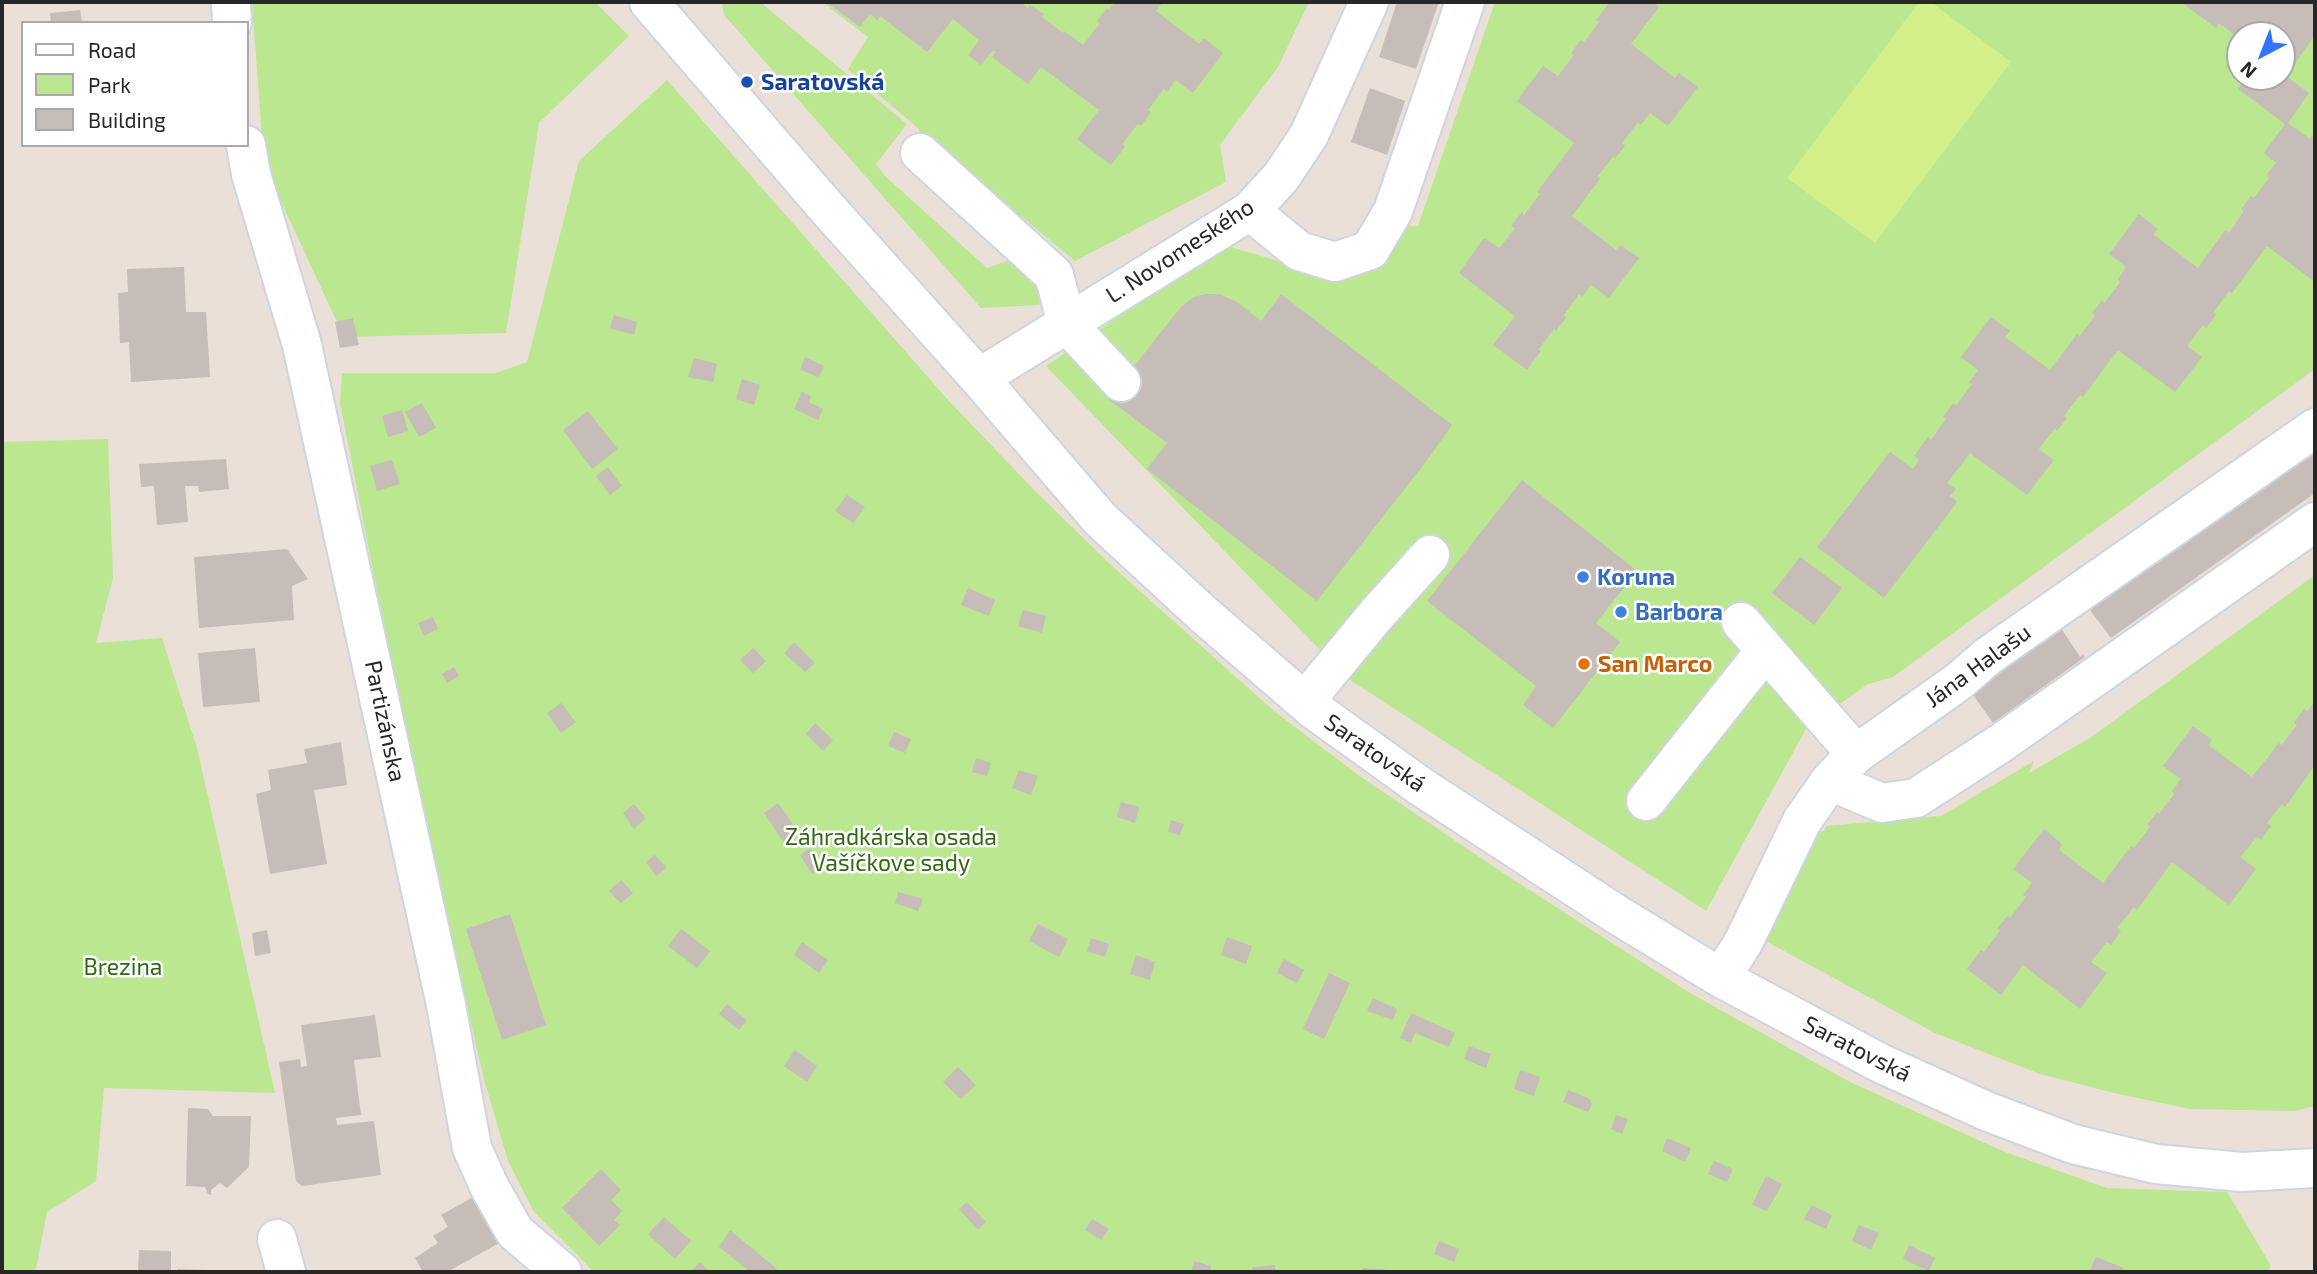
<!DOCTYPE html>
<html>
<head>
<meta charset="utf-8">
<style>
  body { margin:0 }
  #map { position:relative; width:2317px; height:1274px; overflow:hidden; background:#ebe0d7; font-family:"Exo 2",sans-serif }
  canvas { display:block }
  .frame { position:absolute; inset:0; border:4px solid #272727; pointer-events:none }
  .legend { position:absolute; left:21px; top:21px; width:228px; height:126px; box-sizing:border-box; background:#fff; border:2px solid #a9a9a9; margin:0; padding:9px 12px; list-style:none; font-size:21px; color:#272727 }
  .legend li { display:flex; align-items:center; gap:14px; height:35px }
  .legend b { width:35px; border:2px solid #a9a9a9 }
  .north { position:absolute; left:2226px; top:21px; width:70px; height:70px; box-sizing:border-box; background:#fff; border:2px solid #a9a9a9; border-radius:50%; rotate:222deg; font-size:19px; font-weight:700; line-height:28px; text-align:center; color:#272727 }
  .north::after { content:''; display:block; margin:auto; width:24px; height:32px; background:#3175ff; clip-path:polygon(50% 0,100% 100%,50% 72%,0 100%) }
</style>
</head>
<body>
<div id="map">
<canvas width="2317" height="1274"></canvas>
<div class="frame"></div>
<ul class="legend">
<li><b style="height:9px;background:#fff"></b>Road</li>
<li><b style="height:19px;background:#bae78f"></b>Park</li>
<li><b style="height:19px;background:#c6bdb8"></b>Building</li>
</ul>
<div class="north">N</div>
</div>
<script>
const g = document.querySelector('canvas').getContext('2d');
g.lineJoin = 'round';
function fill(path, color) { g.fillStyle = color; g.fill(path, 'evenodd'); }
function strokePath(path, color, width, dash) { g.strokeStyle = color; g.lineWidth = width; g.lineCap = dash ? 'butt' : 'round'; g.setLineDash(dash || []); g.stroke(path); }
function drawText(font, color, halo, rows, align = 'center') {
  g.font = font + ' "Exo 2",sans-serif'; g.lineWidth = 5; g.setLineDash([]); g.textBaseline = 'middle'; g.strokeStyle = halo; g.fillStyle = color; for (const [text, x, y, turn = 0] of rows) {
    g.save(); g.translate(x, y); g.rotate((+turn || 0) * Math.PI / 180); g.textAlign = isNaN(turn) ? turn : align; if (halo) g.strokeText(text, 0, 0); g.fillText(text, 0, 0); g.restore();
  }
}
fill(new Path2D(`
  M252,2H595L629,36L539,123L506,333L344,337L264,165Z
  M722,2H760L907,124L876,164L885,176L987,268L1035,251L1040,305L981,308L724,15Z
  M822,2H1309L1278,67L1220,145L1226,182L1075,261L919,132V129L848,69L868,37Z
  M1495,2H2315V369L1893,677L1868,684L1807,727L1706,911L1347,678L1046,366L1224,245L1339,279L1398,225L1418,226ZM2240,35H2282V77H2240Z
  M667,80L949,401L1036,492L1113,567L1274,711L1361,777L1506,875L1690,993L1850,1082L2005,1152L2107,1188L2227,1192L2270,1264L2269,1272H594L534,1212L508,1161L485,1083L416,789L340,403L342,373H496L527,362L579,161Z
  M108,439L113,578L96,643L162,638L197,748L275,1093L104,1088L96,1181L47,1212L36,1269L26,1272H2V442Z
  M2315,575V1106L2295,1111L2190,1109L2114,1093L2040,1074L1935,1033L1762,939L1815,832L1824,831L1826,826L1941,816L2034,761L2029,773L2090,738Z`), '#bae78f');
fill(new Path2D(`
  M1919,2H1931L2011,62L1875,243L1787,178Z`), '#d3ef8a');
fill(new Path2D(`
  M826,2H1020L1028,8L1030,5L1044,14L1042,17L1063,33L1064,31L1083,45L1100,23L1097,21L1107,8L1109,10L1115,2H1163L1156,11L1199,44L1204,38L1223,53L1193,93L1175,80L1167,92L1164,89L1148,110L1151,112L1141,126L1138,124L1122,144L1125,147L1111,165L1077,139L1099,110L1041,67L1028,84L992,57L996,52L993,50L981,65L968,55L979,40L953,19L927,52L880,16L877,20L870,14L860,27Z
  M1397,2H1439L1416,69L1379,57Z
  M1610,2H1659L1656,5L1659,7L1631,44L1675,78L1679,73L1698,87L1668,126L1650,113L1641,125L1638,122L1622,143L1625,146L1615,158L1613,157L1597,177L1600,179L1572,216L1616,250L1620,245L1639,258L1609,298L1591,285L1582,297L1579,294L1564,315L1566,318L1556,331L1554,329L1538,350L1541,351L1527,370L1493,345L1515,316L1459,273L1484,238L1499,248L1515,228L1511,226L1522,212L1524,215L1540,194L1537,192L1574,143L1517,101L1543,66L1558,76L1574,55L1571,53L1581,40L1584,42L1599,22L1596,20Z
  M2181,2H2315V35L2286,76L2309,93L2288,123L2310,139L2311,136L2315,139V282L2267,246L2232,293L2229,291L2213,313L2216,315L2206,328L2203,325L2187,346L2202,357L2175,392L2118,350L2083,397L2080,395L2064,416L2067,418L2057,431L2055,428L2039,449L2054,460L2027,495L1970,453L1947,483L1956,489L1950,496L1957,502L1884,598L1817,547L1890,452L1913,469L1919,460L1914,456L1928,437L1931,440L1946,419L1943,417L1953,403L1956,406L1972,384L1969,383L1978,370L1961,357L1991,317L2010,331L2005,337L2050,370L2077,334L2079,337L2095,316L2092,313L2102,300L2105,303L2120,282L2118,279L2126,267L2109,254L2139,214L2158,229L2153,234L2198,268L2225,230L2229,233L2244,211L2241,209L2251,196L2254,198L2270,177L2266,175L2276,163L2264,153L2285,124L2238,89L2247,77H2282V35H2240V39L2219,23L2216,28Z
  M80,10L82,23H51L50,13Z
  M1370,88L1405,101L1387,155L1351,142Z
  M184,267L186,312H206L210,377L131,382L129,342L120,343L118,293L128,292L127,269Z
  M1205,294H1219L1237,302L1261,321L1281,294L1452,425L1428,459L1317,601L1147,469L1167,443L1108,399L1181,307L1194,297Z
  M614,315L637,322L634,335L610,328Z
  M353,318L359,345L340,348L335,322Z
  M805,357L824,366L819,377L800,370Z
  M694,358L717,364L713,382L688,377Z
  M742,379L760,385L754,405L736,399Z
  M802,392L811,396L809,402L823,409L818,420L794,409Z
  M422,403L436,428L419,437L405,412Z
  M402,410L408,431L388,437L382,416Z
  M588,411L618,449L592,469L563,430Z
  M2315,443V493L2111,638L2087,606Z
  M226,459L229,489L199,492L198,486H185L188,522L157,525L154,486L141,487L139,464Z
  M392,460L400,484L377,491L370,466Z
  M608,467L622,486L610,495L596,476Z
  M1522,480L1637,571L1596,623L1620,642L1553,728L1523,705L1536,686L1427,601Z
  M847,495L865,507L853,523L835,511Z
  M287,549L308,579L292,586L294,620L199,628L194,557Z
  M1800,557L1842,588L1814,625L1772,593Z
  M968,588L995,600L989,616L961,605Z
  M1023,610L1046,616L1042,633L1018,626Z
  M433,617L438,629L424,636L418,623Z
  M2061,628L2080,657L2083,655L2085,657L1993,723L1971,692Z
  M794,642L815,663L805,672L784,653Z
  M255,648L260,702L203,707L198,653Z
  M753,648L766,661L753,673L740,660Z
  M454,667L459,676L447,683L442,674Z
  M2315,701V765L2285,807L2282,804L2267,823L2271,826L2261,840L2257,837L2240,857L2256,869L2229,905L2172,862L2137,910L2134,907L2117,928L2121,931L2111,945L2107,942L2091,962L2107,973L2080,1009L2023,965L2001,995L1967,969L1981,950L1984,952L2000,931L1997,929L2007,916L2010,918L2026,897L2023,895L2032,883L2013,869L2044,829L2062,844L2059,850L2103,883L2131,846L2134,848L2150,827L2147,825L2157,812L2159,814L2174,794L2172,791L2181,779L2163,766L2193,726L2212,740L2208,745L2252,777L2279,743L2282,745L2297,725L2294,723L2304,709L2308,711Z
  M561,703L576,722L561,733L547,713Z
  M815,723L833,740L823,751L806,734Z
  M894,732L911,739L905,753L888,746Z
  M341,742L347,785L314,790L327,864L270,874L256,794L271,790L268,770L307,763L304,749Z
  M976,758L991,763L987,776L972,772Z
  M1019,770L1038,776L1031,795L1012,788Z
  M1121,802L1139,807L1135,823L1117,817Z
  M778,803L799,833L784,843L764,813Z
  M634,804L646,818L634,829L623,813Z
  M1171,820L1184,824L1180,835L1168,832Z
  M810,848L823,867L812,874L800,855Z
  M655,855L667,868L656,876L646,862Z
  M621,880L633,893L621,903L609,891Z
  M898,892L923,899L918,911L895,903Z
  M510,914L546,1025L502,1040L466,929Z
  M1038,924L1068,939L1059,957L1029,941Z
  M681,929L710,951L697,968L668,946Z
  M267,930L271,953L255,956L252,933Z
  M1227,937L1252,946L1246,964L1221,955Z
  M1091,938L1109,944L1105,957L1087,951Z
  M802,942L828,960L819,973L794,955Z
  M1136,955L1155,962L1150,980L1130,974Z
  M1284,959L1304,970L1297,983L1277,973Z
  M1329,973L1350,983L1324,1039L1303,1029Z
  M1373,998L1397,1009L1393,1020L1367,1011Z
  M727,1004L747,1020L739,1030L719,1014Z
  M1411,1013L1455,1033L1449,1047L1415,1033L1411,1043L1400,1038Z
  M375,1015L381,1057L354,1060L361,1115L336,1118L337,1125L374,1121L381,1175L302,1186L296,1181L279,1062L300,1059L301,1067L307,1066L301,1025Z
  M1469,1046L1491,1054L1486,1068L1464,1059Z
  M795,1050L817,1066L807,1082L784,1066Z
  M958,1067L976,1085L961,1099L943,1082Z
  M1520,1070L1540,1077L1534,1096L1514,1089Z
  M1568,1090L1588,1098L1592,1104L1588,1112L1563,1102Z
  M188,1108L208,1109L213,1116H251L249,1167L227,1188L220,1183L211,1190V1195L208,1194L205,1187L186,1186Z
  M1616,1115L1628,1119L1622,1134L1611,1129Z
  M1667,1138L1691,1148L1685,1162L1662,1151Z
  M1714,1161L1733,1169L1727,1182L1708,1174Z
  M601,1169L621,1190L611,1200L622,1211L614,1220L620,1225L599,1246L562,1208Z
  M1766,1176L1782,1184L1767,1211L1752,1205Z
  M475,1196L501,1242L447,1272H423L415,1258L438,1243L433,1236L448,1227L441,1215Z
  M967,1202L986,1222L978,1230L959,1209Z
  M1811,1205L1832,1215L1826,1229L1804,1219Z
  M664,1217L691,1241L675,1259L648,1234Z
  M1092,1219L1109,1229L1101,1240L1085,1230Z
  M1859,1225L1879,1233L1871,1250L1852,1241Z
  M730,1230L777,1269L775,1272H750L719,1247Z
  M1439,1241L1459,1249L1454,1262L1434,1254Z
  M1909,1245L1935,1258L1929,1271L1903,1259Z
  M139,1250L171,1251V1272H138Z
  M2096,1257L2124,1268L2122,1272H2089Z
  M1194,1261L1211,1266L1210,1272H1191Z
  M700,1262L710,1272H690Z
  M1275,1265L1276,1272H1253L1252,1267Z
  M1363,1268L1385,1269L1384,1272H1362Z
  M177,1269L207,1270V1272H177Z`), '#c6bdb8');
const minor = new Path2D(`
  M231,2L232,23
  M649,2L827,208L979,378L1100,519L1203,614L1313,709L1420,786L1616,914L1721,978L1880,1063L1986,1111L2073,1144L2156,1164L2242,1172L2315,1168
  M246,145L251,174L302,345L446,1005L472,1148L490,1188L515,1232L562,1272
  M920,153L1054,275L1067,324L1121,382
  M1250,211L1299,251L1335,262L1370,250L1393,211L1465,2
  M979,378L1250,211L1281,177L1309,135L1369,2
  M1741,622L1856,754
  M1305,701L1376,615L1430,555
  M1830,781L1882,803L1916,798L2001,743L2315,522
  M1646,801L1765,651
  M1721,978L1744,941L1802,821L1830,781L1856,754L1958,682L1988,656L2315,428
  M277,1239L286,1272`);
strokePath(minor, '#cdd4e2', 42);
strokePath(minor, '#fff', 38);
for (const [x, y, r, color] of [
  [747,82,7,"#1a4fb4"],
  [1583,577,7,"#3f7fe0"],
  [1621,612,7,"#3f7fe0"],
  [1584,664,7,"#e8710a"]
]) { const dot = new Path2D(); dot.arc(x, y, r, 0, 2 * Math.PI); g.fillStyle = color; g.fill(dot); strokePath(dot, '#fff', 2.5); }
drawText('bold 23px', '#164399', '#fff', [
  ["Saratovská",761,82]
], 'left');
drawText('23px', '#272727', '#fff', [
  ["L. Novomeského",1180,251,-33],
  ["Jána Halašu",1978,666,-36],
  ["Partizánska",385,721,78],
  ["Saratovská",1375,753,35],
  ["Saratovská",1857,1049,27]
]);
drawText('bold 23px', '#366cbe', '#fff', [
  ["Koruna",1597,577],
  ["Barbora",1635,612]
], 'left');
drawText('bold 23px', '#c56008', '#fff', [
  ["San Marco",1598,664]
], 'left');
drawText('23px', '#326814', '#fff', [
  ["Záhradkárska osada",891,837],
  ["Vašíčkove sady",891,863],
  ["Brezina",123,967]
]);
</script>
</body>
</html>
